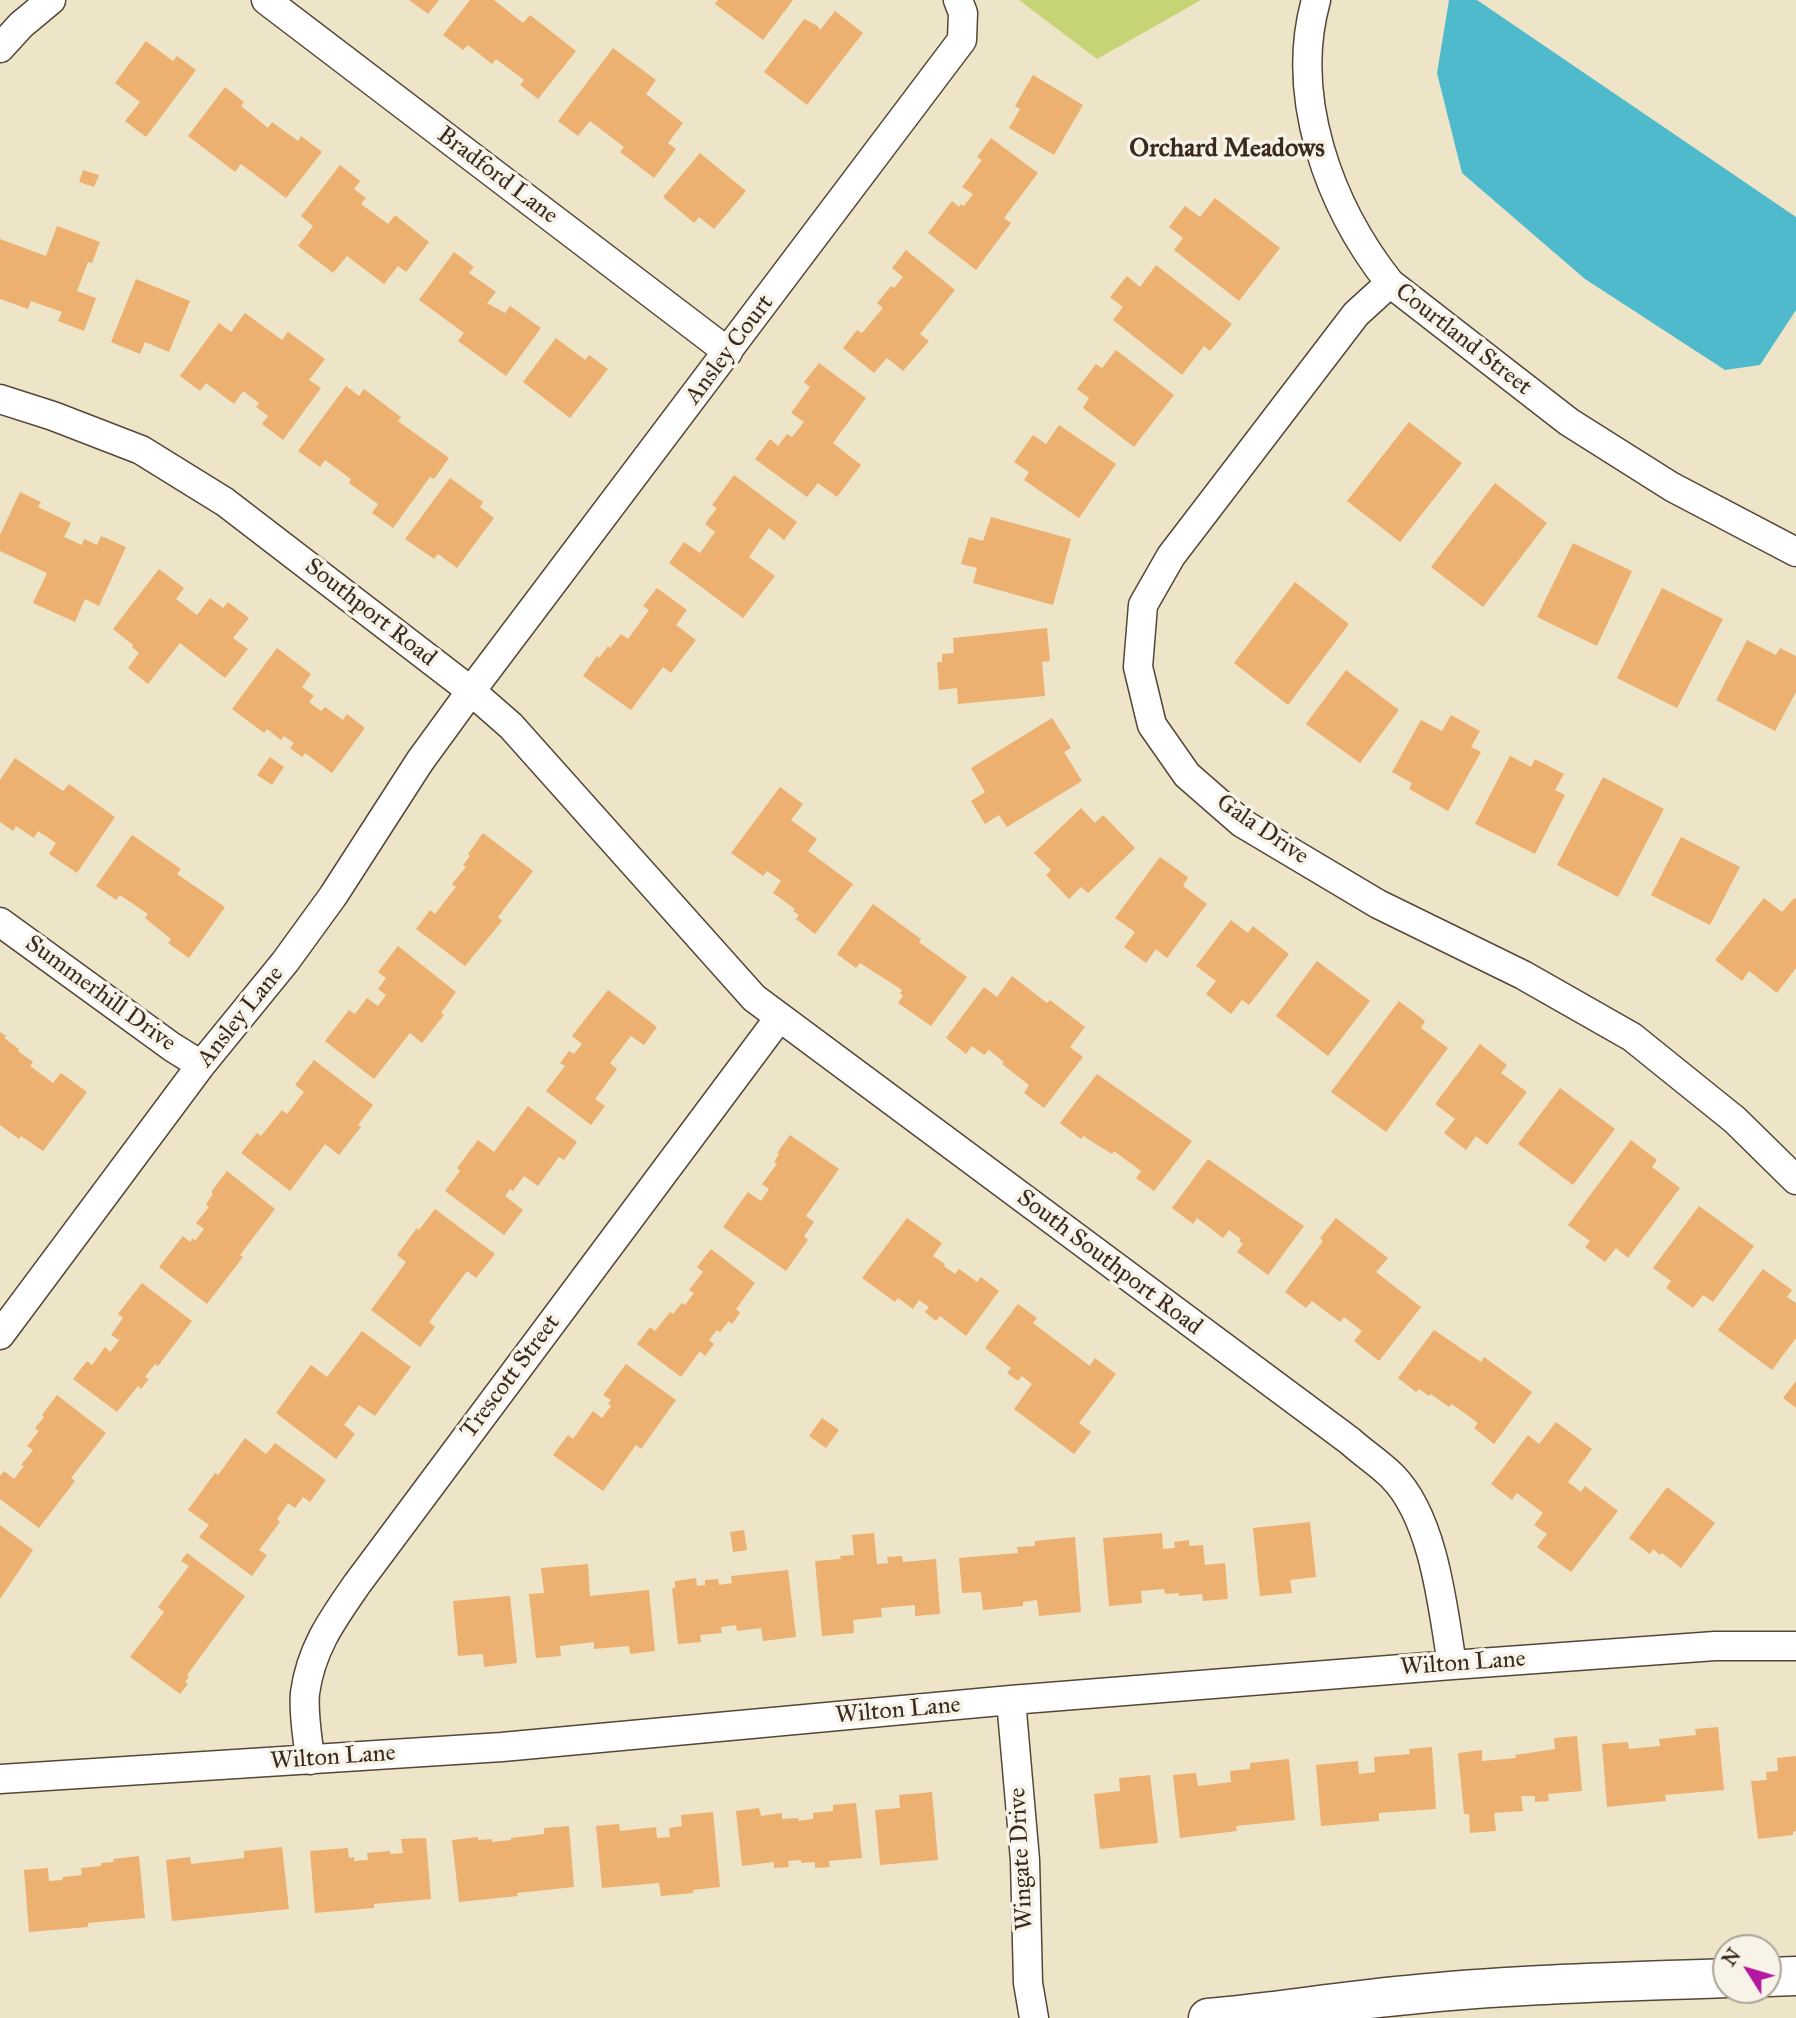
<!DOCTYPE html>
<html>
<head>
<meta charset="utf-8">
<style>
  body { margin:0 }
  #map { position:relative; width:1796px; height:2018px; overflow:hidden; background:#eee5c8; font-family:"IM FELL Great Primer",serif }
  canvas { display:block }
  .north { position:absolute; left:1712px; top:1934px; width:70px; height:70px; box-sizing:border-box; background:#f7f3e8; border:2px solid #aca397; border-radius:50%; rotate:307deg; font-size:19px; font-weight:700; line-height:28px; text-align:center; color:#3b2a1e }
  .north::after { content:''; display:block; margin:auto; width:24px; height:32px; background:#b5179e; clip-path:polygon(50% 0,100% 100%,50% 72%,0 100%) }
</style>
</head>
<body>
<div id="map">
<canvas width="1796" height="2018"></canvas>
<div class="north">N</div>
</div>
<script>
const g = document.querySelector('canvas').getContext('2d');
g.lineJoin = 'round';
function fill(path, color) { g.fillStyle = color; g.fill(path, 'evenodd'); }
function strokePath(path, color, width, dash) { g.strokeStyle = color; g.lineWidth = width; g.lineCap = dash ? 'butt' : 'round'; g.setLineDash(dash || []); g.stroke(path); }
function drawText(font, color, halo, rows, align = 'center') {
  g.font = font + ' "IM FELL Great Primer",serif'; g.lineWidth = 7; g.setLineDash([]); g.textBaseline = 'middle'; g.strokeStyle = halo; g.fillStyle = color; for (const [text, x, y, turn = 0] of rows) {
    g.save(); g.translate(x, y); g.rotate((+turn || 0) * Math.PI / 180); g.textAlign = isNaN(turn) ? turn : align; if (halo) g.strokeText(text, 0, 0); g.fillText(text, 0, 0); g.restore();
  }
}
fill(new Path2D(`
  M1019,0H1201L1097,59Z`), '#c7d475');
fill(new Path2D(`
  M1449,0H1477L1796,217V310L1760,365L1725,370L1585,279L1462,173L1437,73Z`), '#4fbacb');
fill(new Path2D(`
  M409,0H439L428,14Z
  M470,0H494L523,23L530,15L576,51L538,99L520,85L524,80L496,59L492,64L468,45L463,50L443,35Z
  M718,0H793L763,40L715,4Z
  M835,11L863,33L807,105L764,72L804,19L818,26L820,30Z
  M146,41L173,61L177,56L196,70L146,137L125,121L140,102L115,83Z
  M613,48L656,80L646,94L683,123L668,143L676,149L654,178L620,152L624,147L590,121L578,136L558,121Z
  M1033,75L1083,105L1054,155L1009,128L1020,109L1015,106Z
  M225,87L244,102L241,106L268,128L272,122L298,141L301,136L322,152L286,198L241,164L235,172L188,136Z
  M991,138L1038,173L1004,218L1011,223L976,270L928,233L952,201L959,207L961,204L964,206L973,194L962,187L982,160L977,157Z
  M700,153L746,191L714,229L699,217L694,223L663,197Z
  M340,165L360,181L354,189L366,198L361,204L388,224L395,215L429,242L406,272L398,266L384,284L347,256L333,273L298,246L313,226L301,216Z
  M83,170L99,175L94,187L79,182Z
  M1215,198L1280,248L1239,301L1174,250L1183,238L1169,227L1185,206L1200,217Z
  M57,226L100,242L92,263L88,262L77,291L96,298L84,331L58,321L62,312L31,301L28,309L0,299V239L46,256Z
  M906,250L955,290L920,334L929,341L903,371L887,358L874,373L843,348L857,330L862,333L883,308L877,303L891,286L894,288L903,277L892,268Z
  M454,252L474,267L469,273L496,292L487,303L505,313L510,306L541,328L506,376L458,341L464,333L419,300Z
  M1156,265L1232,324L1210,351L1204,346L1182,375L1113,320L1123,307L1110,297L1127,276L1140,287Z
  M136,279L190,301L169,352L145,342L140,354L111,342Z
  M245,313L282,340L288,332L325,359L309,380L321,388L283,440L262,424L268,416L256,407L259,403L243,391L234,404L206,383L200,391L180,376L219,323L231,332Z
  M556,338L585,360L589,355L608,369L570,418L523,382Z
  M1116,350L1174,395L1134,447L1083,408L1089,398L1077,389L1096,364L1102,368Z
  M819,363L866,398L833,443L861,465L837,497L818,483L807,497L755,459L770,439L778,446L787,434L792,437L804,422L791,413L810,387L804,382Z
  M346,386L359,396L364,389L401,417L398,421L449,458L434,479L430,477L393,528L372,513L378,504L349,483L351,479L325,460L320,467L298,451Z
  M1409,422L1462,463L1400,542L1347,501Z
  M1059,425L1116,464L1079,518L1024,480L1029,472L1014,462L1033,435L1046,444Z
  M734,475L797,522L784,540L769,528L749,557L775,576L743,618L669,563L684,542L700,553L715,532L705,524L717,508L712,505Z
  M450,478L483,502L480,507L494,518L457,568L438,554L434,559L405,539Z
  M1495,483L1547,523L1483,607L1431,567Z
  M20,492L41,502L38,507L71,523L64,537L82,545L84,539L97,545L101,536L126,547L99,606L85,599L75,622L33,603L47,573L0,551V535Z
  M991,517L1071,539L1053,605L973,583L977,568L961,564L969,537L983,541Z
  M1573,543L1632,571L1597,646L1537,617Z
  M159,569L184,588L176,599L197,615L210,598L223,608L228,602L249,618L233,638L248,649L225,678L180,643L148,684L128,668L139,653L132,647L133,645L113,629Z
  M1295,582L1349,624L1288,705L1234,663Z
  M657,588L687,610L676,625L696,640L671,673L663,667L631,710L583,676L597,656L599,658L608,646L610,648L621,634L628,639L649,610L643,606Z
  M1662,588L1723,619L1677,708L1617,678Z
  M1047,628L1050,661L1042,662L1045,696L958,704L957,688L939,690L937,662H942V654L954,653L953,638Z
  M1747,640L1776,655L1780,648L1796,656V692L1775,731L1716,700Z
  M277,648L311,674L302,687L314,696L309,702L321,711L325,707L343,720L347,714L365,728L332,773L305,753L302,757L290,748L294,743L284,736L281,740L267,729L264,733L232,709Z
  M1346,670L1399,710L1360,763L1306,724Z
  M1451,715L1480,731L1471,747L1481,752L1448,811L1409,789L1412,783L1392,772L1421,720L1442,731Z
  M1052,718L1071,748L1064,752L1082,781L1007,827L999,815L985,824L971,801L985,792L971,768Z
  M1510,756L1531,767L1535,759L1564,774L1555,790L1565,795L1535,854L1475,824Z
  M270,757L284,767L272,785L257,775Z
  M15,758L63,791L69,784L115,817L77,873L49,854L56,843L38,831L34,838L16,826L13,831L0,822V780Z
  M1603,777L1664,809L1618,897L1557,865Z
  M780,787L803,804L791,820L817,839L808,851L853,884L815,934L796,919L799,915L793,911L795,909L773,893L781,881L767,871L763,876L731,853Z
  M1081,808L1095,823L1103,815L1135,848L1088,893L1081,887L1069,899L1046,875L1051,870L1034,853Z
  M483,833L533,871L498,917L502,921L465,966L416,929L430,910L435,914L456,887L452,884L466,867L463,865L470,856L468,854Z
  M132,835L181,869L177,874L225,907L189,958L168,943L171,939L145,918L148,914L120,895L116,900L96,886Z
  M1681,837L1740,867L1710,925L1651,895Z
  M1160,857L1188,877L1183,886L1207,904L1167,958L1156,949L1146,963L1124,947L1135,932L1115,918Z
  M1764,898L1782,912L1794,898L1796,899V968L1777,993L1749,971L1742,981L1715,960Z
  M873,904L921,939L919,942L967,977L931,1026L898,1003L903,996L900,993L902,990L860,963L856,968L837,954Z
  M1231,920L1248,933L1253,926L1289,954L1249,1005L1242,1000L1231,1014L1206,994L1216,981L1196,966Z
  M398,946L456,992L441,1013L444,1015L422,1043L410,1033L374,1079L325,1041L349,1010L355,1014L367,998L378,1006L386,995L378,989L386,978L378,972Z
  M1317,961L1370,1001L1328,1056L1276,1016Z
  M1012,976L1047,1003L1050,1000L1085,1027L1070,1047L1083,1057L1044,1108L1024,1093L1029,1085L1002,1064L1004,1062L989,1050L984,1055L972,1046L966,1054L946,1038L984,987L997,997Z
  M608,990L657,1027L644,1045L631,1036L610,1063L617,1069L595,1099L605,1106L591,1125L546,1091L565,1066L560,1063L569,1051L574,1054L582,1044L572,1036Z
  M1399,1001L1425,1021L1421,1028L1448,1048L1386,1132L1331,1092Z
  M0,1032L6,1036L4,1038L19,1049L18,1051L33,1062L30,1066L53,1083L61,1073L87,1092L43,1151L21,1136L19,1139L0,1125Z
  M1480,1044L1507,1065L1501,1073L1527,1092L1487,1145L1476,1136L1466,1150L1444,1133L1455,1119L1435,1104Z
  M314,1060L373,1105L358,1125L361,1127L339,1155L325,1144L290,1191L241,1153L257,1133L261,1136L282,1110L287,1114L304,1092L295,1085Z
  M1097,1074L1192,1141L1154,1191L1136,1178L1141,1171L1114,1151L1112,1154L1083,1136L1081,1139L1060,1123Z
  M1560,1088L1615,1129L1573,1185L1518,1144Z
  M528,1106L577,1142L564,1160L559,1157L538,1186L524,1176L513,1191L510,1189L505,1196L523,1210L504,1235L445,1191L460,1171L457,1168L478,1140L494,1152Z
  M790,1135L839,1169L806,1216L814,1222L804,1236L808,1240L786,1271L723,1227L748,1192L761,1201L769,1189L762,1184L777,1164L774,1162L779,1154L777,1153Z
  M1631,1140L1657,1160L1652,1167L1680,1188L1628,1258L1616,1248L1605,1262L1585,1247L1590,1241L1568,1225Z
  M1208,1159L1304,1226L1268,1275L1237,1252L1243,1244L1239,1241L1241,1239L1229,1230L1223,1238L1197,1218L1193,1224L1172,1208Z
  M227,1171L275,1209L240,1255L243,1257L207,1304L159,1267L183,1236L190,1242L193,1238L195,1241L204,1229L196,1223L209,1207L206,1204L213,1194L211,1192Z
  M1699,1206L1754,1246L1713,1302L1703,1295L1693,1308L1666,1288L1671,1281L1653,1268Z
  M435,1209L495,1254L476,1278L467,1271L429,1322L435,1327L420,1347L371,1310L406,1262L397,1255L417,1228L419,1230Z
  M907,1218L942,1243L933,1256L945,1264L944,1266L955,1274L959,1269L977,1282L981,1277L999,1291L966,1336L940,1316L936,1321L925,1312L929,1307L919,1300L913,1309L898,1298L895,1302L862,1278Z
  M1336,1218L1388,1258L1376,1272L1421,1307L1379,1361L1354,1341L1362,1331L1344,1317L1340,1322L1312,1301L1306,1308L1285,1292L1323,1241L1320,1238Z
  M711,1249L755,1283L736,1309L740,1313L732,1324L729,1321L720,1332L717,1330L709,1340L714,1344L705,1356L700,1351L681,1377L637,1344L650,1327L655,1331L670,1312L673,1314L682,1303L685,1305L694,1293L689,1290L703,1272L697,1267Z
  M1763,1269L1792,1290L1787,1297L1796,1303V1338L1772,1370L1718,1330Z
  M142,1283L192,1321L158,1366L155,1364L145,1377L149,1379L141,1389L138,1386L117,1412L73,1379L87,1361L92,1365L105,1347L110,1352L119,1340L111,1335L123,1318L118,1314Z
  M1018,1304L1037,1318L1033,1323L1090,1366L1095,1358L1116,1374L1079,1423L1091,1432L1074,1454L1014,1409L1032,1384L1022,1376L1018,1381L1007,1373L1011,1368L985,1348Z
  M1434,1330L1481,1362L1484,1357L1532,1392L1494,1444L1474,1428L1478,1423L1452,1404L1449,1407L1431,1394L1429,1396L1419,1389L1416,1392L1398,1378Z
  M362,1331L411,1367L375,1416L359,1405L344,1425L355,1434L336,1459L276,1413L311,1365L327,1377Z
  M626,1364L676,1400L641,1449L636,1445L603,1491L553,1455L568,1435L573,1439L593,1411L602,1418L611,1406L608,1404L611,1400L603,1395Z
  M1796,1381V1408L1783,1398Z
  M57,1395L106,1433L71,1478L75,1481L39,1528L0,1499V1476L4,1471L14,1479L24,1466L21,1465L33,1450L27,1446L39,1431L35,1428L44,1417L42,1415Z
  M822,1418L839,1430L826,1448L809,1436Z
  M1556,1422L1592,1449L1568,1482L1581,1492L1585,1486L1618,1511L1571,1572L1537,1547L1547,1534L1534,1525L1543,1513L1517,1493L1512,1500L1491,1484L1528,1435L1539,1444Z
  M245,1438L266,1454L275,1443L326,1480L310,1502L303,1497L295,1508L288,1503L277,1519L280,1522L259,1550L267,1555L252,1576L199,1537L209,1525L188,1510L215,1473L218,1475Z
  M1667,1487L1715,1523L1681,1568L1662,1553L1660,1555L1653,1549L1650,1554L1629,1538Z
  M1310,1522L1316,1577L1290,1580L1292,1593L1260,1596L1253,1528Z
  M0,1525L33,1550L0,1599Z
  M744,1530L747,1550L733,1552L730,1532Z
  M874,1533L877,1564L888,1563L887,1557L902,1556L903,1562L936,1559L940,1614L915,1616V1605L881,1608L882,1617L853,1620L854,1633L822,1636L815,1561L841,1559L840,1556L854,1555L852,1535Z
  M1162,1533L1163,1549L1175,1548L1174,1542L1189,1540V1546L1203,1545L1205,1565L1225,1563L1228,1599L1203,1601L1202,1594L1179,1596V1593L1165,1594L1164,1589L1141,1591L1142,1603L1109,1606L1103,1538Z
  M1075,1537L1081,1612L1039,1616L1037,1600L1023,1602V1606L983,1610L981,1592L962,1593L959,1558L1018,1553L1017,1547L1035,1546V1541Z
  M187,1553L245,1596L187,1675L189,1676L185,1682L188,1684L180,1694L130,1657L164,1612L158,1607L189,1566L181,1561Z
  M588,1564L590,1596L649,1590L655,1651L630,1654L629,1646L594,1649V1642L560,1646L561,1656L536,1658L529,1594L544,1593L541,1568Z
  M788,1570L796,1637L763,1641L761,1628L737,1631L736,1625L721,1627L722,1633L700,1635L701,1642L678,1644L672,1588H675V1581L696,1578L697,1586L705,1585V1580L718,1579L719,1585L732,1583L731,1576Z
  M510,1596L517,1663L484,1667L483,1654L458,1656L453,1601Z
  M1718,1727L1724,1790L1665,1795L1666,1801L1607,1807L1602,1744L1628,1742L1629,1749L1660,1746L1659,1739L1696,1735L1695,1729Z
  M1577,1736L1582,1791L1548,1794L1549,1801L1535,1802V1796H1521L1523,1811L1494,1813L1496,1831L1470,1833L1469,1814H1464L1458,1753L1482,1750V1761L1516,1758L1515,1755L1555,1749L1554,1738Z
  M1432,1747L1436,1809L1379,1813V1821L1321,1826L1316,1765L1358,1761L1359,1774L1375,1772L1374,1757L1410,1754L1409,1749Z
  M1796,1756V1831L1793,1832V1835L1758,1839L1751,1781L1767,1780L1766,1772L1778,1771L1777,1758Z
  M1289,1759L1295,1820L1236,1826L1237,1831L1180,1838L1173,1775L1196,1773L1198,1786L1231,1782L1230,1771L1250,1769V1763Z
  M1150,1775L1158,1843L1100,1849L1094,1794L1120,1791L1119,1778Z
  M932,1792L938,1860L880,1865L875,1810L900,1808L899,1795Z
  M856,1803L862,1858L829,1861L830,1867L815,1868V1862L801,1863V1860L788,1861L789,1867L774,1868V1862L742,1866L736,1811L759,1808L761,1816L782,1813V1819L798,1818L799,1821L813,1819V1813L833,1811V1805Z
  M713,1812L720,1887L693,1890V1893L661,1896L659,1883L602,1888L596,1826L619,1824L620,1831L656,1827L657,1838L670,1837L669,1828L682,1826L681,1815Z
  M569,1826L574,1887L517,1893L518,1896L459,1902L452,1840L478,1837V1840L492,1839V1842L511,1840V1838L544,1834V1828Z
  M426,1838L431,1899L374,1904V1908L315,1913L310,1851L348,1848L349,1858L354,1857V1861L368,1860L367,1853L390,1851V1854L403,1853L401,1839Z
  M282,1847L289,1909L172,1921L166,1860L190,1857L191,1864L244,1858V1851Z
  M139,1856L145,1918L88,1923V1927L29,1932L24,1870L48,1868L49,1881L62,1880L63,1877L82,1875L81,1868L101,1866V1863L114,1862L113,1859Z`), '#ecb071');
const minor = new Path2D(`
  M266,0L728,352
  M1316,0C1289,97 1329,206 1390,283L1569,422L1672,487L1796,552
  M0,48L21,25L51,0
  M1390,283L1356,314L1171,556L1143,605L1138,667L1152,725L1187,775L1242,823L1378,904L1523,975L1632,1037L1735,1120L1796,1180
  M0,399L53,416L141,450L225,502L471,691L511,726L754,998L1350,1441C1363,1453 1379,1463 1392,1476C1434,1518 1443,1608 1452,1665
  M0,922L172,1047L201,1065
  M0,1335L201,1065L285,962L333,896L420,761L471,691L962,40L963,13L958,0
  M1011,1700L1025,1860L1028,1983L1034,2018
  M310,1760C308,1739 303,1714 305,1693C311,1649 332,1620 357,1584L779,1018
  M0,1779L502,1747L1011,1700L1452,1665L1715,1646H1796`);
const primary = new Path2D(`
  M1768,1977L1796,1976
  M1208,2018C1275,2012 1341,2001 1408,1995C1513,1984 1620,1982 1726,1978`);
strokePath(minor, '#564638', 31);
strokePath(primary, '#564638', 41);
strokePath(minor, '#fff', 28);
strokePath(primary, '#fff', 38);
drawText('24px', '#3b2a1e', '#f7f3e8', [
  ["Bradford Lane",497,176,37],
  ["Courtland Street",1463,340,38],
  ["Ansley Court",730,350,-53],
  ["Southport Road",370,613,38],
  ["Gala Drive",1262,830,34],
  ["Summerhill Drive",100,994,36],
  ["Ansley Lane",241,1017,-51],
  ["South Southport Road",1109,1263,37],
  ["Trescott Street",511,1377,-53],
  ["Wilton Lane",1463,1664,-4],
  ["Wilton Lane",898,1711,-5],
  ["Wilton Lane",333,1758,-4],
  ["Wingate Drive",1022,1859,-93]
]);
drawText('bold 26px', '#3b2a1e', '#f7f3e8', [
  ["Orchard Meadows",1227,150]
]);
</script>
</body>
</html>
